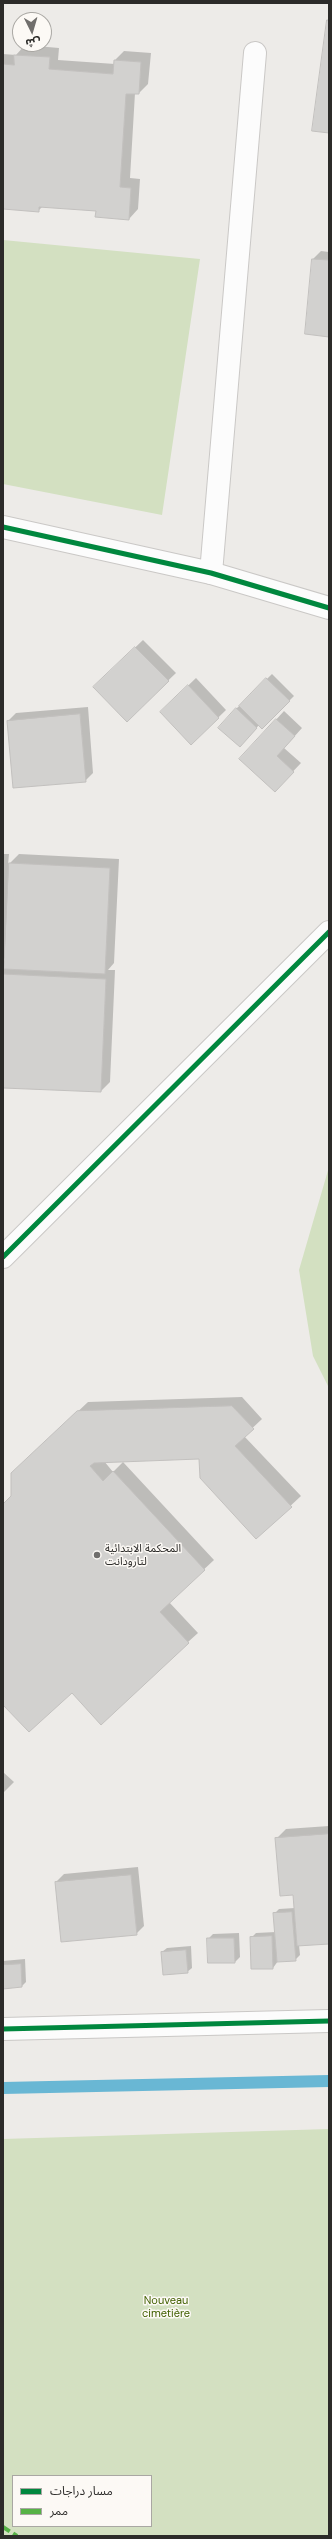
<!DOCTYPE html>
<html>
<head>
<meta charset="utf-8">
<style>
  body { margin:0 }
  #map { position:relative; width:332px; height:2539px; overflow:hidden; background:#edebe8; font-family:"DM Sans","Noto Sans Arabic",sans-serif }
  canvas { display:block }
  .frame { position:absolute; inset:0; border:4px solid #2c2b29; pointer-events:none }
  .legend { position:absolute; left:12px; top:2475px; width:140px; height:52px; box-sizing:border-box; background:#fcf9f5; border:1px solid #a9a7a3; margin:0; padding:5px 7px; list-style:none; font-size:12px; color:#2c2b29 }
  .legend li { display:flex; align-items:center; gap:8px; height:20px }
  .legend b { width:20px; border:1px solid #a9a7a3 }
  .north { position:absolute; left:12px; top:12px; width:40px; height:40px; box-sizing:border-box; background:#fcf9f5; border:1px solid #a9a7a3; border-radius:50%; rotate:175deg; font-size:11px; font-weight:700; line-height:16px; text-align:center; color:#2c2b29 }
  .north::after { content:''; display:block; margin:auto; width:14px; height:18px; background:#706e6c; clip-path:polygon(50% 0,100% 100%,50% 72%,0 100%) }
</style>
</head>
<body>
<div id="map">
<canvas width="332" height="2539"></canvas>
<div class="frame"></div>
<ul class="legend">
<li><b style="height:5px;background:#00873e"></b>مسار دراجات</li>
<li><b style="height:5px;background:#56b246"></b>ممر</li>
</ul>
<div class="north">ش</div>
</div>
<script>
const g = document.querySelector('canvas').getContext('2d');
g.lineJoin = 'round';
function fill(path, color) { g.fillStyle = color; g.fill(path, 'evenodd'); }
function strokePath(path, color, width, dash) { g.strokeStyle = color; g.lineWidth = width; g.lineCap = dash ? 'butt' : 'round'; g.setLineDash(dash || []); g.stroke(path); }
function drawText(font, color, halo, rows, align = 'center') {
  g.font = font + ' "DM Sans","Noto Sans Arabic",sans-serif'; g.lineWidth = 3; g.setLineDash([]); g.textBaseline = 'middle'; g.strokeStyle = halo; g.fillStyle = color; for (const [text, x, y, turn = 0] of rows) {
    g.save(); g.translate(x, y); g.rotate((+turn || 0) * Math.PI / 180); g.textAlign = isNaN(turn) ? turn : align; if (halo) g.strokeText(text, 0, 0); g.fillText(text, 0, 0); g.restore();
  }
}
fill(new Path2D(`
  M3,240L200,259L162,515L3,484Z
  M329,1167V1388L313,1356L299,1270Z
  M329,2129V2536H3V2139ZM13,2476H151V2526H13Z`), '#d3e0c1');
fill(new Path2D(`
  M25,45L59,48L58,60L115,64V60L124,51L151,53L148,84L139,93H135L130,178L140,179L138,209L129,219L97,210L43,206L38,211L3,208V54L16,55Z
  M321,251L329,252V336L313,259Z
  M143,640L176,673L127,720L94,687Z
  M272,674L294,696L262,728L259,725L245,741L236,709Z
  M196,678L226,710L191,744L169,704Z
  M88,707L93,773L85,781L8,721L16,713Z
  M284,711L302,728L284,748L301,763L283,782L240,759Z
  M3,854H9L8,865L19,854L119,859L114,963L108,970H115L110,1082L101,1091L3,1087V966L5,958L3,960Z
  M242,1397L262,1419L244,1436L301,1496L256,1538L200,1458L104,1461L113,1472L123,1462L214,1560L169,1602L198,1633L188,1642L72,1691L3,1703V1505L12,1496L22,1464L88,1402Z
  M3,1772L14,1782L3,1793Z
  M329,1826V1943L299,1945L300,1955L295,1960L278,1961L273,1968H252L251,1938L256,1933L276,1932L274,1914L279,1909L295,1908L294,1894L276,1839L286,1829Z
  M138,1867L144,1926L136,1934L56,1882L64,1874Z
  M239,1933L240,1957L235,1962L208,1939L213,1934Z
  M191,1946L192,1968L187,1972L162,1952L167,1948Z
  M25,1959L26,1982L22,1986L3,1988V1961Z`), '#0003');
strokePath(new Path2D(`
  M3,2088L329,2081`), '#69b7d4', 12);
const building = new Path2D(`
  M327,20H329V133L312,131Z
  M14,55L50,57L49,69L113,74L114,60L141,62L139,94H126L120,187L131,188L129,220L95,217L96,211L39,207V212L3,209V64L14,65Z
  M312,259L329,260V337L305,334Z
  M135,647L169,681L127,722L93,687Z
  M266,678L290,701L262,729L239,706Z
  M188,685L219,718L191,745L160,712Z
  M236,708L257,728L240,747L218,728Z
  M80,714L86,782L13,788L7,721Z
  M276,719L295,736L277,756L294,772L275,792L239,759Z
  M9,863L110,868L105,974L4,969Z
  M3,974L106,979L101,1092L3,1088Z
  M232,1406L254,1429L235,1446L292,1507L256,1539L200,1478L199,1459L94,1463L90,1466L103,1481L113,1471L205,1570L160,1612L189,1643L101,1725L72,1693L29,1732L3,1705V1504L11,1496V1473L77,1411Z
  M329,1834V1944L297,1946L293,1895L280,1896L275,1838Z
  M131,1875L137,1935L61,1942L55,1882Z
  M292,1912L296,1961L277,1962L273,1913Z
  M272,1936L273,1969H251L250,1937Z
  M207,1938H234L235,1963H208Z
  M186,1950L188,1973L163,1975L161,1952Z
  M21,1964L22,1987L3,1989V1965Z`);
fill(building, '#d2d1cf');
strokePath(building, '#c2c0be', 1);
const service = new Path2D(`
  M211,573L255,53`);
const minor = new Path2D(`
  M3,527L211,573L329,608
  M3,1257L329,932`);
const tertiary = new Path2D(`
  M3,2029L329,2021`);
strokePath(service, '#cac8c6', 24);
strokePath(minor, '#cac8c6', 24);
strokePath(tertiary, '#cac8c6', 24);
strokePath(service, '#fcfcfc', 22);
strokePath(minor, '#fcfcfc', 22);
strokePath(tertiary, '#fcfcfc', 22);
strokePath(new Path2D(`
  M3,2527L17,2536`), '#56b246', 4, [8, 4]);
strokePath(new Path2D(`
  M3,527L211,573L329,608
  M3,1257L329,932
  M3,2029L329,2021`), '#00873e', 5);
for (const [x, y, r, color] of [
  [97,1555,4,"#706e6c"]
]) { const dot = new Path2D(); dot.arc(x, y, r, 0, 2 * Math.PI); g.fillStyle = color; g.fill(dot); strokePath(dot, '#fcf9f5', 1.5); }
drawText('11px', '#2c2b29', '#fcf9f5', [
  ["المحكمة الابتدائية",105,1549],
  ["لتارودانت",105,1562]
], 'left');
drawText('11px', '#416000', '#fcf9f5', [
  ["Nouveau",166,2301],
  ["cimetière",166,2314]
]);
</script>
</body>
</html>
